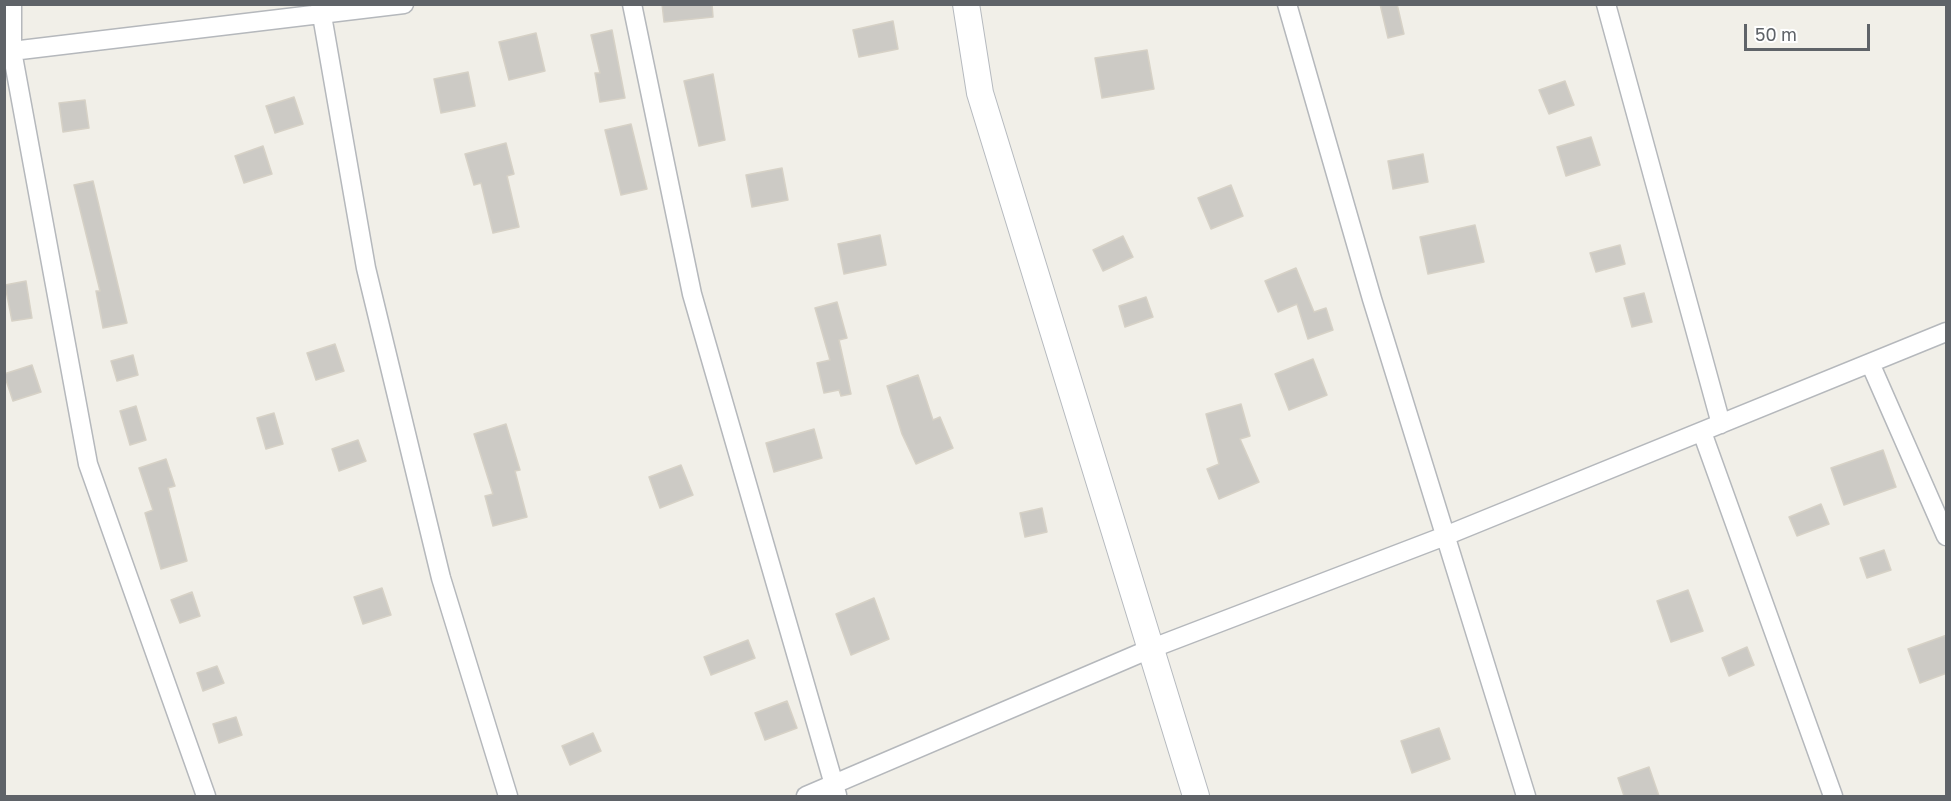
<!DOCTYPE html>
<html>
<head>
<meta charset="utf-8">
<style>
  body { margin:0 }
  #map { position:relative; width:1951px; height:801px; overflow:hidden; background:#f1efe8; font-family:"Golos Text",sans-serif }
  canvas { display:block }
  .frame { position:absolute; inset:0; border:6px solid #5f6368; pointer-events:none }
  .scale { position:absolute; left:1744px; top:24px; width:126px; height:27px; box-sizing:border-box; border:3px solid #5f6368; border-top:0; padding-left:8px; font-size:18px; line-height:21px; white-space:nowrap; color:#5f6368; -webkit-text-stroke:4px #fff; paint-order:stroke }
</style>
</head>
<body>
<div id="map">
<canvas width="1951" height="801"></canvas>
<div class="frame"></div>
<div class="scale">50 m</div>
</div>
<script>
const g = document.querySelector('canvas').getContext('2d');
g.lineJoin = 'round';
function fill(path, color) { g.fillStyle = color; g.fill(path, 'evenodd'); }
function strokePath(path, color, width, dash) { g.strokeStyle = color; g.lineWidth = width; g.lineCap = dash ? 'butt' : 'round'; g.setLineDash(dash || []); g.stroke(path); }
const building = new Path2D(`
  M662,4H712L713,17L664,22Z
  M1380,4H1397L1404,34L1388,38Z
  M893,21L898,49L859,57L853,30Z
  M612,30L625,98L600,102L595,73H600L591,35Z
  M536,33L545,71L509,80L499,42Z
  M1147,50L1154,89L1102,98L1095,58Z
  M468,72L475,106L441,113L434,79Z
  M713,74L725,140L699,146L684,81Z
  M1565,81L1574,105L1549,114L1539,90Z
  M294,97L303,124L275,133L266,106Z
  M85,100L89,128L63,132L59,103Z
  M631,124L647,189L621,195L605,130Z
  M1591,137L1600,165L1566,176L1557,147Z
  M506,143L514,174L507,176L519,227L493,233L481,183L474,185L465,154Z
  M263,146L272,174L244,183L235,156Z
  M1423,154L1428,182L1393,189L1388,161Z
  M782,168L788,200L752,207L746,175Z
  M93,181L127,323L103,328L96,291H100L74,185Z
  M1231,185L1243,216L1211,229L1198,198Z
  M1475,225L1484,262L1428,274L1420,237Z
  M880,235L886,265L844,274L838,244Z
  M1123,236L1133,257L1103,271L1093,250Z
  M1620,245L1625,264L1596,272L1590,253Z
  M1296,268L1314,312L1326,308L1333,330L1308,339L1297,304L1278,312L1265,281Z
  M26,281L32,318L12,321L5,285Z
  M1644,293L1652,322L1632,327L1624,298Z
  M1146,297L1153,317L1125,327L1119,306Z
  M837,302L847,338L839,340L851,394L841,396L839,390L824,393L817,363L830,360L815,308Z
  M335,344L344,371L316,380L307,353Z
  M133,355L138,375L117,381L111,361Z
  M1313,359L1327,395L1289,410L1275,374Z
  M32,365L41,392L13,401L4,374Z
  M918,375L933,420L940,417L953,448L916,464L902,434L887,386Z
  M1241,404L1250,436L1240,439L1259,482L1219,499L1207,469L1219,464L1206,414Z
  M136,406L146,440L130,445L120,411Z
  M274,413L283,444L266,449L257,418Z
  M506,424L520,470L515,471L527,517L493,526L485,496L493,494L474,434Z
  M814,429L822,458L774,472L766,443Z
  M358,440L366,461L339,471L332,449Z
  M1883,450L1896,487L1844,505L1831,468Z
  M166,459L175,486L168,488L187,561L161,569L145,513L153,510L139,468Z
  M681,465L693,495L660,508L649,477Z
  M1821,504L1829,524L1797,536L1789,517Z
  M1042,508L1047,532L1025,537L1020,513Z
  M1884,550L1891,570L1867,578L1860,558Z
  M382,588L391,615L363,624L354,597Z
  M1688,590L1703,631L1671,642L1657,601Z
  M192,592L200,616L180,623L171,600Z
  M874,598L889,639L851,655L836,614Z
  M1947,635V673L1920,683L1908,649Z
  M748,640L755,658L711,675L704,657Z
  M1747,647L1754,665L1729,676L1722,658Z
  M217,666L224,683L203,691L197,673Z
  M787,701L797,728L765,740L755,713Z
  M236,717L242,735L219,743L213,724Z
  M1439,728L1450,759L1412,773L1401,741Z
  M593,733L601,751L570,765L562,746Z
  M1649,767L1659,796H1624L1618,778Z`);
fill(building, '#cccac5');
strokePath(building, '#d6d1c6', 1.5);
const street = new Path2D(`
  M12,4V51L88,464L206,796
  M320,4L366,268L441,578L508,796
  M632,4L692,294L837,795
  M1287,4L1372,299L1526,796
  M1606,4L1721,424
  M12,51L404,4
  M1870,363L1946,536
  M1702,432L1833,796
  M806,796L1150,649L1445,536L1946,332`);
const secondary = new Path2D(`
  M966,4L980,93L1196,796`);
strokePath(street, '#b5b8bc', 21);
strokePath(secondary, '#b6babf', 28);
strokePath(street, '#fff', 18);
strokePath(secondary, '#fff', 26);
</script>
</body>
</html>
